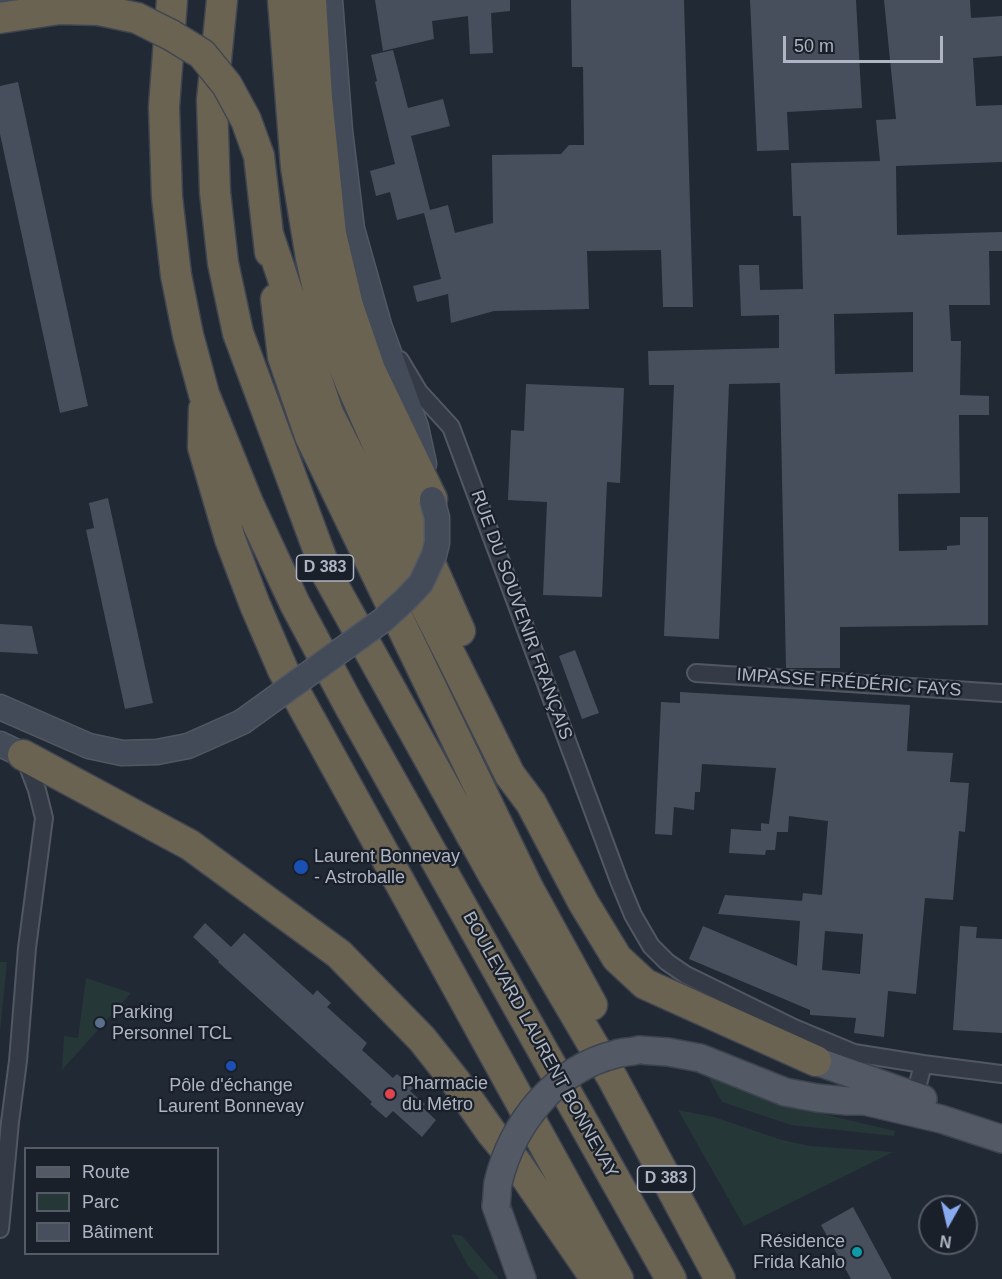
<!DOCTYPE html>
<html>
<head>
<meta charset="utf-8">
<style>
  body { margin:0 }
  #map { position:relative; width:1002px; height:1279px; overflow:hidden; background:#212935; font-family:Helvetica,sans-serif }
  canvas { display:block }
  .legend { position:absolute; left:24px; top:1147px; width:195px; height:108px; box-sizing:border-box; background:#1a202a; border:2px solid #565c67; margin:0; padding:8px 10px; list-style:none; font-size:18px; color:#afb5c2 }
  .legend li { display:flex; align-items:center; gap:12px; height:30px }
  .legend b { width:30px; border:2px solid #565c67 }
  .north { position:absolute; left:918px; top:1195px; width:60px; height:60px; box-sizing:border-box; background:#1a202a; border:2px solid #565c67; border-radius:50%; rotate:188deg; font-size:16px; font-weight:700; line-height:24px; text-align:center; color:#afb5c2 }
  .north::after { content:''; display:block; margin:auto; width:21px; height:27px; background:#8ae; clip-path:polygon(50% 0,100% 100%,50% 72%,0 100%) }
  .scale { position:absolute; left:783px; top:36px; width:160px; height:27px; box-sizing:border-box; border:3px solid #afb5c2; border-top:0; padding-left:8px; font-size:18px; line-height:21px; white-space:nowrap; color:#afb5c2; -webkit-text-stroke:4px #1a202a; paint-order:stroke }
</style>
</head>
<body>
<div id="map">
<canvas width="1002" height="1279"></canvas>
<ul class="legend">
<li><b style="height:8px;background:#535a66"></b>Route</li>
<li><b style="height:16px;background:#263738"></b>Parc</li>
<li><b style="height:16px;background:#474f5d"></b>Bâtiment</li>
</ul>
<div class="north">N</div>
<div class="scale">50 m</div>
</div>
<script>
const g = document.querySelector('canvas').getContext('2d');
g.lineJoin = 'round';
function fill(path, color) { g.fillStyle = color; g.fill(path, 'evenodd'); }
function strokePath(path, color, width, dash) { g.strokeStyle = color; g.lineWidth = width; g.lineCap = dash ? 'butt' : 'round'; g.setLineDash(dash || []); g.stroke(path); }
function drawText(font, color, halo, rows, align = 'center') {
  g.font = font + ' Helvetica,sans-serif'; g.lineWidth = 4.5; g.setLineDash([]); g.textBaseline = 'middle'; g.strokeStyle = halo; g.fillStyle = color; for (const [text, x, y, turn = 0] of rows) {
    g.save(); g.translate(x, y); g.rotate((+turn || 0) * Math.PI / 180); g.textAlign = isNaN(turn) ? turn : align; if (halo) g.strokeText(text, 0, 0); g.fillText(text, 0, 0); g.restore();
  }
}
fill(new Path2D(`
  M0,962H7L0,1032Z
  M86,978L131,993L62,1070L64,1036L78,1038Z
  M700,1063L806,1110L895,1131L894,1136L791,1125L722,1102Z
  M678,1110L714,1117L782,1140L810,1146L893,1152L744,1226Z
  M452,1234L462,1236L499,1279H480L468,1266L452,1236Z`), '#263738');
fill(new Path2D(`
  M375,0H510V11L491,13L493,53L470,54L468,16L432,21L434,39L383,51Z
  M571,0H684L693,307H663L661,250L587,251L589,309L494,311L451,323L448,294L417,302L413,286L441,279L424,213L397,220L390,192L376,196L370,171L395,164L375,82L377,81L371,55L393,50L408,108L443,99L450,126L411,136L430,210L448,205L455,233L493,223L492,155L561,154L569,145H584L583,67H572Z
  M750,0H856L862,108L787,112L789,150L757,151Z
  M884,0H970L971,18L1002,16V56L973,58L976,106L1002,105V162L896,166L897,235L1002,232V251H989L990,305H949L951,341H961L960,395L989,396V415H959L960,493L898,494L899,551L947,550V546L960,545V517H988V625L840,627V668H786L780,383L729,384L719,639L664,636L674,385H649L648,351L779,348V315L741,316L739,265H759L760,290L803,289L801,216H793L791,163L880,161L876,120L896,119ZM913,312V372L835,374L834,314Z
  M18,82L88,406L60,413L0,134V86Z
  M526,384L624,388L620,483L607,482L602,597L543,595L547,502L508,500L511,430L524,431Z
  M108,498L153,703L125,709L86,530L94,528L89,503Z
  M0,624L32,626L38,654L0,652Z
  M575,650L599,713L582,719L559,656Z
  M680,692L910,705L907,751L953,753L950,782L969,783L965,832L959,831L953,900L925,898L916,994L888,991L884,1037L854,1033L856,1018L810,1015V1010L689,959L703,926L797,966L800,921L718,914L725,895L802,901L803,893L822,895L828,821L789,816L788,832H777L775,850H766L765,855L729,853L731,829L761,831V823L769,824L776,768L702,764L700,792H695L694,810L674,807L672,835L655,834L661,702L680,703ZM825,931L863,934L860,974L822,970Z
  M205,923L231,947L244,933L313,995L317,990L331,1003L327,1007L367,1043L362,1050L393,1078L397,1074L413,1088L410,1091L425,1104L422,1107L436,1120L422,1137L393,1111L386,1118L370,1104L372,1102L344,1076L218,962L219,961L193,937Z
  M960,926L977,927L976,938L1002,939V1033L953,1030Z
  M853,1207L892,1279H851L821,1225Z`), '#474f5d');
const street = new Path2D(`
  M400,360L419,392L451,427L619,881L633,915L651,946L667,962L686,975L794,1028L854,1053L923,1064L1002,1074
  M696,673L1002,693
  M915,1096L923,1064
  M0,1229L10,1122L18,1061L27,948L44,818L37,790L24,756`);
const secondary = new Path2D(`
  M330,0L340,131L352,229L379,325L416,427L424,464
  M0,1L3,0
  M0,707L89,746L122,753L157,752L188,746L242,722
  M0,744L23,755`);
const primary = new Path2D(`
  M639,1050L668,1052L700,1058L785,1092L817,1098L847,1101H864L941,1119L1002,1139
  M816,1061L923,1099
  M496,1206L522,1279`);
const highway = new Path2D(`
  M172,0L164,107L167,197L176,275L188,335L204,394L248,503L295,604L350,707L671,1279
  M222,0L212,100L215,192L223,263L238,333L328,576L494,876L613,1079L720,1279
  M283,0L296,167L311,258L324,316L351,384L460,631
  M311,0L317,98L331,234L348,306L370,370L432,499
  M0,18L60,9L99,10
  M259,156L270,252
  M268,234L328,413L455,664L510,775L531,803L583,902L617,958L645,984L816,1061
  M276,299L283,357L310,436L528,888L592,1005
  M204,409L203,447L230,539L255,605L283,670L618,1279
  M23,755L190,845L339,954L422,1039L456,1082L491,1132L515,1161L596,1279`);
strokePath(street, '#525863', 20);
strokePath(secondary, '#525863', 27);
strokePath(primary, '#3e444f', 30);
strokePath(highway, '#3f4550', 33);
strokePath(street, '#353b46', 16);
strokePath(secondary, '#434a58', 24);
strokePath(primary, '#535a66', 27);
strokePath(highway, '#6b6352', 30);
const secondaryBridge = new Path2D(`
  M242,722L383,620L405,600L421,583L434,555L437,543V518L432,499`);
const primaryBridge = new Path2D(`
  M496,1206C497,1199 497,1191 498,1183C512,1124 555,1069 616,1054C623,1052 631,1052 639,1050`);
const highwayBridge = new Path2D(`
  M99,10L137,18L171,35L202,54L227,85L246,120L259,156`);
strokePath(secondaryBridge, '#525863', 27, []);
strokePath(primaryBridge, '#3e444f', 30, []);
strokePath(highwayBridge, '#3f4550', 33, []);
strokePath(secondaryBridge, '#434a58', 24);
strokePath(primaryBridge, '#535a66', 27);
strokePath(highwayBridge, '#6b6352', 30);
for (const [x, y, r, color] of [
  [301,867,8,"#1a4fb4"],
  [100,1023,6,"#5c6f8a"],
  [231,1066,6,"#1a4fb4"],
  [390,1094,6,"#e0444e"],
  [857,1252,6,"#0f9aa8"]
]) { const dot = new Path2D(); dot.arc(x, y, r, 0, 2 * Math.PI); g.fillStyle = color; g.fill(dot); strokePath(dot, '#1a202a', 2); }
for (const [x, y, w] of [
  [325,568,57],
  [666,1179,57]
]) { const box = new Path2D(); box.roundRect(x - w / 2, y - 13, w, 26, 4.5); g.fillStyle = '#1a202a'; g.fill(box); strokePath(box, '#afb5c2', 1.5); }
drawText('bold 16px', '#afb5c2', null, [
  ["D 383",325,568],
  ["D 383",666,1179]
]);
drawText('18px', '#afb5c2', '#1a202a', [
  ["RUE DU SOUVENIR FRANÇAIS",521,615,70],
  ["IMPASSE FRÉDÉRIC FAYS",849,683,4],
  ["BOULEVARD LAURENT BONNEVAY",540,1045,61]
]);
drawText('18px', '#afb5c2', '#1a202a', [
  ["Laurent Bonnevay",314,857],
  ["- Astroballe",314,878],
  ["Parking",112,1013],
  ["Personnel TCL",112,1034],
  ["Pharmacie",402,1084],
  ["du Métro",402,1105],
  ["Pôle d'échange",231,1086,"center"],
  ["Laurent Bonnevay",231,1107,"center"],
  ["Résidence",845,1242,"right"],
  ["Frida Kahlo",845,1263,"right"]
], 'left');
</script>
</body>
</html>
